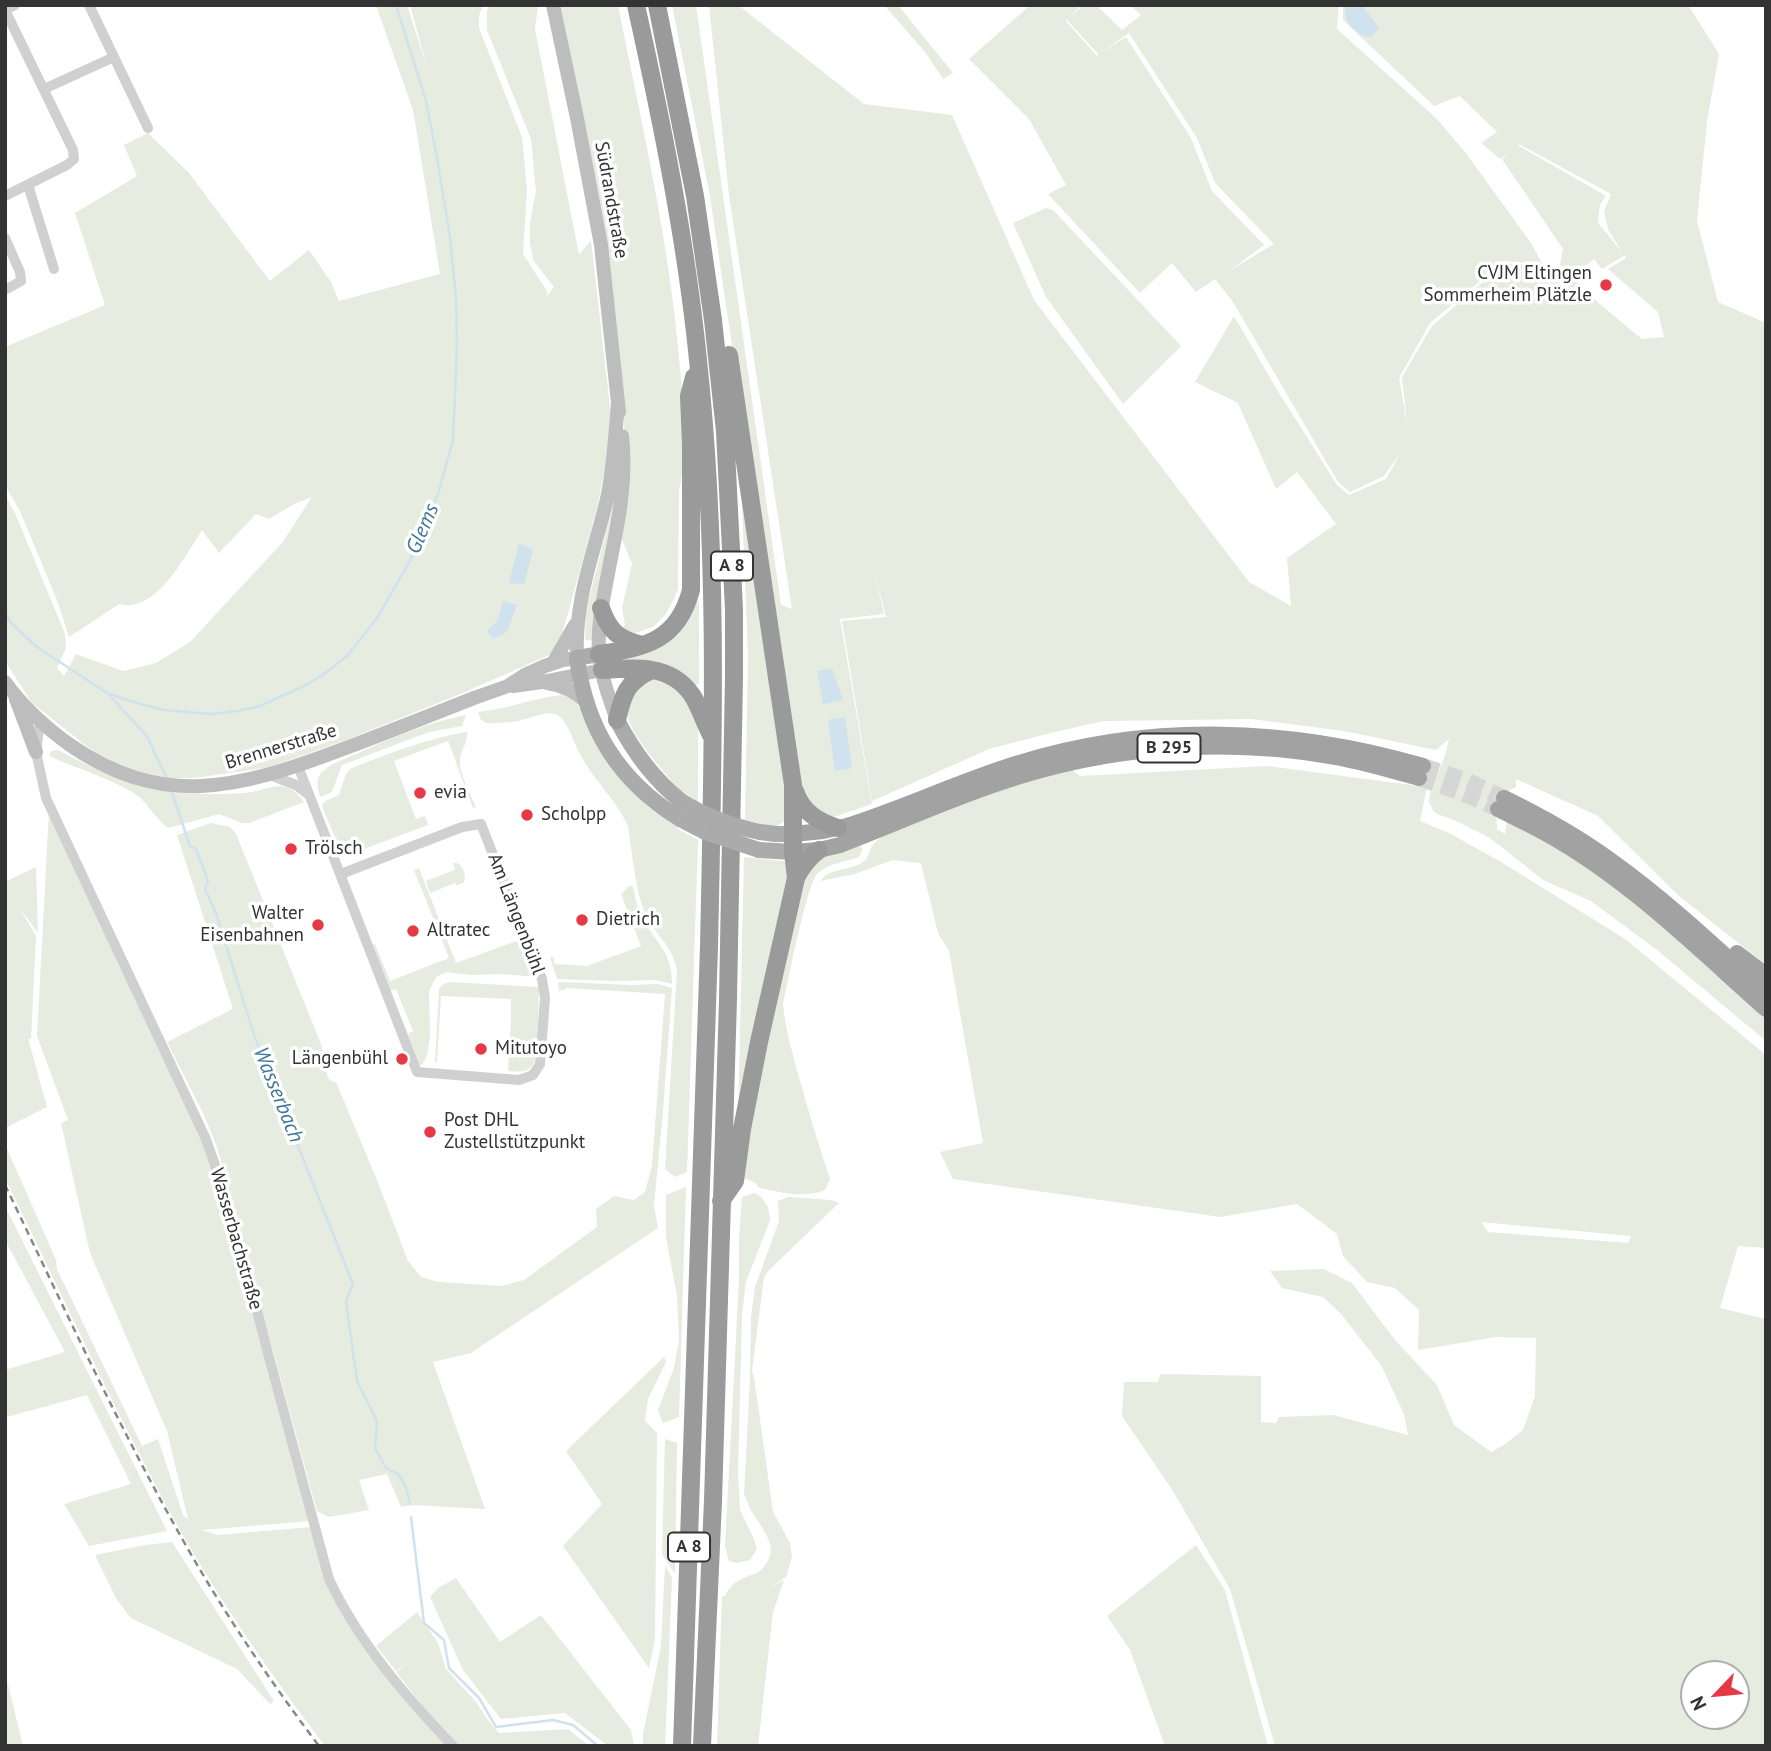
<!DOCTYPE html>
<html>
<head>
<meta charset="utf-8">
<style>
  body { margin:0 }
  #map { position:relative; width:1771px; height:1751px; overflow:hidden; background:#fff; font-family:"PT Sans",sans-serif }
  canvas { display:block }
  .frame { position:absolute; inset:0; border:7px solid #333; pointer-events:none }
  .north { position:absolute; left:1680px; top:1660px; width:70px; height:70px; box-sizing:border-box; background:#fff; border:2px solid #adadad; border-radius:50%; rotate:244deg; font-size:19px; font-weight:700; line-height:28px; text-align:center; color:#333 }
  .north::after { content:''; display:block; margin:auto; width:24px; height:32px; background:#e63946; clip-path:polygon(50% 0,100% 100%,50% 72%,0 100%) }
</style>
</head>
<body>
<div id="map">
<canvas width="1771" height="1751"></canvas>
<div class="frame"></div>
<div class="north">N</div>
</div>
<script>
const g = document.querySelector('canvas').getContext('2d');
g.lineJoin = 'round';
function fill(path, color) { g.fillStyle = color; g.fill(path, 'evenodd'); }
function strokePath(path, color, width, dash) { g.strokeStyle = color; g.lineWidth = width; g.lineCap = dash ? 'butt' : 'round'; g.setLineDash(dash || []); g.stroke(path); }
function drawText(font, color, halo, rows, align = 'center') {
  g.font = font + ' "PT Sans",sans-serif'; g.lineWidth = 7; g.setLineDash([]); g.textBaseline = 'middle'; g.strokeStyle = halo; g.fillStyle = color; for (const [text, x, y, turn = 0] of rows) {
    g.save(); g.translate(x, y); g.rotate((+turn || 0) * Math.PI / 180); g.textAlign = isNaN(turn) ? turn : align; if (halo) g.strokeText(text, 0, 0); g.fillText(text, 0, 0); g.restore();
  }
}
fill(new Path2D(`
  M376,5H407L428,71L410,5H483L479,16V28L522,137L527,190L523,254L547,291L546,297L554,287L533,260L530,243V222L536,191L531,139L487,30V11L490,5H538L535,29L579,255L591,240L610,407L608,455L597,507L569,610L558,646L549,655L465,692L351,738L270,767L195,778H170L142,774L103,759L32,703L5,661V495L15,513L65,634L66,648L57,668L64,676L76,654L123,671L156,663L190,642L282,543L312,497L294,504L269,519L256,514L219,553L202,530C185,556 156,614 119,604L69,637L57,600L44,569L20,511L5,485V347L105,305L75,213L137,176L124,145L148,133L189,173L270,281L309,250L331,282L339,301L440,274L413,110Z
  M560,5H618C642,126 670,245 680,368C683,403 688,457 679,490L678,589L673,601L665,615L653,627L636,633H629L622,629L625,625L622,608L632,564L622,539L627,455L613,308Z
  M672,5H696L781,605L792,609L729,195L709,5H738L864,104L952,115L1034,300L1249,582L1291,606L1287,558L1336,524L1297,472L1276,489L1238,403L1195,382L1234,316L1276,388L1337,485L1349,495L1386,479L1401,452L1384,476L1350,492L1338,482L1233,302L1215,279L1196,292L1172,263L1140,293L1048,194L1066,185L1029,119L969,59L1027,8L1026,5H1081L1066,21L1097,56L1098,54L1067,20L1083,5H1096L1122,30L1141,15L1130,5H1339L1337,29L1436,118L1465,152L1531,243L1543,265L1504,261L1430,323L1399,378L1407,423L1402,377L1432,326L1505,263C1534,266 1568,263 1584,291L1642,339L1664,337L1658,312L1608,269L1626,258L1625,255L1602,269L1594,259L1575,275L1560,265L1563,249L1502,159L1512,151L1500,159L1481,143L1497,132L1460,96L1434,106L1343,20V5H1688L1719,54L1707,121L1697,221L1718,302L1766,323V965L1678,895L1598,816L1516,779V787L1506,792L1496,810L1497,829L1505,834L1507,819L1597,871L1700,959L1766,1019V1041L1657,950L1591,901L1543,880L1490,838L1454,820L1437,814L1433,810L1429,802L1430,791L1445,756L1449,739L1436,750L1344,731L1251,719L1104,721L1054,732L989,749L872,801L842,621L886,617L874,570L884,614L839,619L841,624L872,804L831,818L804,803L752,483L710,196ZM1129,33L1197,138L1215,183L1274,244L1229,271L1264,245L1212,191L1191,138L1126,37L1099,54ZM1519,144L1611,194L1604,211L1608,229L1622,252L1598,223L1600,205L1606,196L1519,146Z
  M884,5H898L953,73L943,79L925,52Z
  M1046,208L1053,210L1181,346L1123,404L1046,297L1013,223Z
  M618,485L592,640H585L586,611Z
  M742,504L786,783L785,821L775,827L745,820L748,656Z
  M699,601V684H688L611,659L692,611L697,602Z
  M651,676L684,692L698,725V802L682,791V793C665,773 634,740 627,715C625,710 626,704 626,698Z
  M563,695L572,698L577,704L625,783L650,808L678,828V829L698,840L687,1172L675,1177L665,1169L677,970C671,942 655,936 645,913C635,889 632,852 628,826C616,799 593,780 580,754C574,744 567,717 555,714C544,711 529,719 518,721C508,722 496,724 486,723L481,720L478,712C505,710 535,697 563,695Z
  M466,715L462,726L429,732L342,765L332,792L320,797C315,778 317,774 333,764C377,745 419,724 466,715Z
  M467,732C469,741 461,749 460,759C458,771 471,795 476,807L473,808L448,741L394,761L416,819L425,816L428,825L343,857L322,806L325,801L339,795L346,774L350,769C388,754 426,738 467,732Z
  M58,750C113,779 150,795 213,794C226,794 239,794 252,792C277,787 286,778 304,802L249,823H242L219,814L168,828C155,819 148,802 134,793C111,779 76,768 49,756L51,751Z
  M1267,766L1427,787L1420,821L1449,833L1501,862L1625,939L1766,1055V1248L1738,1246L1720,1308L1766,1319V1746H1275L1230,1589L1173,1491L1122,1416L1124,1382H1158L1160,1374L1261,1376V1422L1276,1423L1279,1417L1333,1415L1408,1435L1404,1414L1381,1365L1341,1314L1323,1297L1282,1288L1270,1271L1324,1269L1352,1283L1395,1340L1437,1385L1454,1425L1491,1452L1504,1445L1523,1430L1535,1396L1536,1338L1496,1337L1418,1350L1419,1310L1395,1288L1367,1282L1343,1256L1337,1234L1297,1204L1220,1217L953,1179L940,1152L983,1143L949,951L938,933L921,863L893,860L855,874L820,881C831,866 851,872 864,861C869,857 869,852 872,846C875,842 880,838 884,834L996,788L1071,769L1080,776ZM1481,1222L1631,1236L1628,1243L1488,1232ZM1694,1674H1736V1716H1694Z
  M49,812L188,1108L218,1180L310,1521L202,1530L218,1535L311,1527L338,1604L449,1746H325C268,1671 212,1589 167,1507C109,1399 59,1288 5,1178V1144L56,1260L57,1269L142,1446L158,1439L183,1515L188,1519L167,1431L90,1253L61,1123L68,1120L37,1036Z
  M211,823L230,827L236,834L321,1044L328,1078L331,1081L336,1082L379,1185L408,1261L421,1277L438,1282L502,1286L524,1280L597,1227L596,1209L614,1196L634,1200L645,1192L652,1166L665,994L566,988L565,990H561L559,992L558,982L634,985L658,984L672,988L663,1112L654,1205L658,1228L471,1353L433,1362L485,1509L413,1505L401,1507L387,1474L359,1480L369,1510L329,1517L317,1511L217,1147L204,1115L167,1042L233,1009L177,835Z
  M861,846L862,850L859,857C846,862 829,863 818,873C807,882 788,983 783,1004C785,1028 792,1051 798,1074C808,1109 818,1144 830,1179L825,1190C805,1199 778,1192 757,1187V1184L743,1177L756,1090L805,870L821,857Z
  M744,857L791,862L738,1120Z
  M453,863H457C463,866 467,876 464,882L457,886L455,883L430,893L426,881L455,870Z
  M36,867L38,933L19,907L36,936L31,1039L28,1038L47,1107L5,1128V882Z
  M419,868L456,963L522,939L537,977L501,974L471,975L446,972L436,977L429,991L430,1037L427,1056L422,1065L419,1064L408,1034L413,1031L396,989L390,991L373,945L375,944L390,981L449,958L414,870Z
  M629,886H633C635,897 637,908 643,918C656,945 672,950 672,984L656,980L615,981L557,979L550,957H554V964L587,966L641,946L621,894Z
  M449,982L539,987L537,1050C534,1071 527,1073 508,1071L511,1020V999L441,996L437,1062H435L439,989L442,985Z
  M686,1187L679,1417L663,1423L658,1410L674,1368L679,1340L677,1296L666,1237V1195Z
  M755,1193L762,1198L768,1207L770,1220L746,1282L742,1314L738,1474L740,1510L753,1537L757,1549L750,1560L737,1563L729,1561L725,1546L739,1280V1238L742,1197Z
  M788,1197L831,1200L839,1203L769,1270L764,1277L752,1371L754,1377L773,1512L790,1543L792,1557L786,1577L769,1588L784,1580L773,1612L758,1746H717L722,1596H725C732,1582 740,1579 754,1574C760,1572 762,1569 766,1564C780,1545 760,1527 751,1510C748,1505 747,1500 744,1495L750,1378L751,1317L755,1287L779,1221L778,1201Z
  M5,1206L167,1531L89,1546L64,1504L131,1484L87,1395L7,1417L5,1413V1370L65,1352L5,1240Z
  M664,1357L666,1362L648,1399L645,1421L657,1433L655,1640L649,1668L563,1546L602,1504L566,1451Z
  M665,1439L677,1443L675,1574L662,1554Z
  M172,1542L274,1701L270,1704L237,1669L131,1618L117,1600L95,1555L145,1545Z
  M1196,1545L1225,1590L1268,1746H1165L1130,1650L1107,1616Z
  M665,1565L672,1578L665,1746H643V1734L661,1646Z
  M456,1578L500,1642L541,1615L631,1730L634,1746H608L565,1713L501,1719L463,1670L430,1597L438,1588Z
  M417,1612L438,1643L446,1669L476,1702L488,1720L499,1733L568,1729L589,1746H459L431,1717L396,1672L415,1658L396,1671L376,1646Z
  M5,1672L23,1746H5Z`), '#e6ecdf');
fill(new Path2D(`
  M1347,5H1362L1379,28L1372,37C1357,37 1340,21 1347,5Z
  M519,543L533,550L524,584L509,583Z
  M503,601L517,605L507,632L493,639L487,631L497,621Z
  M832,668L843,700L823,704L817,671Z
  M845,717L852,768L835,771L828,720Z`), '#cfe2ee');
strokePath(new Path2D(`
  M5,611L10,622L37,647L107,693L130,701L164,710L210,714L238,711L260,706L306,685L324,674L348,655L377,618L410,561L438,494L453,440L457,345L456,299L450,237L437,158L426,101L396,5
  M109,695L147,736L168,781
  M171,790L190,846L196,849L208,881L205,889L216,913L254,1035L353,1284L346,1301L357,1381L377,1421L375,1448L386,1468L398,1474L405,1485L410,1503
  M411,1517L424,1623L444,1640L449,1668L479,1698L496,1727L553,1720L573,1725L598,1746`), '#cfe2ee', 2.5);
strokePath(new Path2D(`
  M1423,766L1468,781L1504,798
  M1419,778L1462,793L1498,809`), '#d6d6d6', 16, [16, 8]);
strokePath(new Path2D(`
  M89,5L148,128
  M5,10L73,150L74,159L67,165L5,196
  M5,10L15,5
  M44,89L114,57
  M28,185L54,269
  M5,238L20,272L21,281L5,290
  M40,721L36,752L46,798L205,1137C232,1209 250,1283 269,1357C289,1431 309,1505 329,1579C358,1641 405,1696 453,1746
  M298,766L417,1072L519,1080L533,1075L540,1064L545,998L542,979L481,824L462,827L341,874
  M270,775L296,785L309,795`), '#d0d0d0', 10);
strokePath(new Path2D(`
  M553,5L577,118L601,245L619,412
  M553,663L575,625
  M5,682C23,707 45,727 70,745C162,809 239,788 335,752C382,735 428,716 474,698L508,686L525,675L545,666L563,660L577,658C574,601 594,553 607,499C614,467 615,435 618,403
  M547,683C562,685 575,691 586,702
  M513,686L542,682L602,670
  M16,699L36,752
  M617,720C609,698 601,676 599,653C597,624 604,596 609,568C618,523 627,482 622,436`), '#bdbdbd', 14);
strokePath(new Path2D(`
  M599,654L577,658C586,729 619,781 680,819
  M617,720C633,751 653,779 681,801
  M760,832L776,834H793
  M759,850L793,852`), '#ababab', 16);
strokePath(new Path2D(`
  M1504,798C1541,816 1577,836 1610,860C1666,900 1716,947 1766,993
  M1498,809C1514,817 1531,825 1547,834C1628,879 1696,947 1766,1009
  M793,834L823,831L847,826C904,808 958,782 1016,764C1149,722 1290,727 1423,766
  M793,852L819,850L840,845C893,825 945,801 999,783C1107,746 1223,737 1336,757C1364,762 1391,770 1419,778
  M1737,953L1766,975`), '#a2a2a2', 16);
strokePath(new Path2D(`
  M636,5C662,123 686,240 698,360C719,555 713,751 709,947C702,1214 691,1480 682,1746
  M657,5L695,196L713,320L725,431L734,609V678L728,999L713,1501L702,1746
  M729,355L793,785V852L796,878
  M601,608C609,631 618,639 642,645
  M599,654C646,648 678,640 691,590V444L689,396L694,377
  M602,670C634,667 671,664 692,695C700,707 704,722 711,735
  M617,720C623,694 627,681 652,670
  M795,791C802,812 818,822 838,828
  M721,1201L735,1181L742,1129L759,1042L796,878C802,866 808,858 819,850`), '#9a9a9a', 18);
strokePath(new Path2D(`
  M5,1185C63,1305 118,1426 184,1542C224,1613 270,1681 319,1746`), '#888', 2.5, [7, 5]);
strokePath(new Path2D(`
  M681,801C706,817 732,826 760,832
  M680,819L705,832L759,850`), '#ababab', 16);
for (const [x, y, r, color] of [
  [1606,285,7,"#e63946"],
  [420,793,7,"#e63946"],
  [527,815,7,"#e63946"],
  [291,849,7,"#e63946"],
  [582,920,7,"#e63946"],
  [318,925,7,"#e63946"],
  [413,931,7,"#e63946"],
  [481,1049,7,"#e63946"],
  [402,1059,7,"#e63946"],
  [430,1132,7,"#e63946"]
]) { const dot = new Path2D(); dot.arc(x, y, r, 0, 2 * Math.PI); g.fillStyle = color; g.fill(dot); strokePath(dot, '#fff', 2.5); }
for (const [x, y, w] of [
  [732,566,42],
  [1169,748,63],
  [689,1547,42]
]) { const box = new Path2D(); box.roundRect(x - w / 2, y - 14.5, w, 29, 5); g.fillStyle = '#fff'; g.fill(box); strokePath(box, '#333', 2); }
drawText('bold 18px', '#333', null, [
  ["A 8",732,566],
  ["B 295",1169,748],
  ["A 8",689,1547]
]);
drawText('19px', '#333', '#fff', [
  ["Südrandstraße",611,200,80],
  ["Brennerstraße",281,747,-17],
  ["Am Längenbühl",516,914,69],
  ["Wasserbachstraße",236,1239,74]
]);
drawText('19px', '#333', '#fff', [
  ["CVJM Eltingen",1592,274,"right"],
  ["Sommerheim Plätzle",1592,296,"right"],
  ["evia",434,793],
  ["Scholpp",541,815],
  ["Trölsch",305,849],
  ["Walter",304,914,"right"],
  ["Eisenbahnen",304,936,"right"],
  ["Dietrich",596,920],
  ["Altratec",427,931],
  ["Mitutoyo",495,1049],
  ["Längenbühl",388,1059,"right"],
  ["Post DHL",444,1121],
  ["Zustellstützpunkt",444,1143]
], 'left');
drawText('italic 21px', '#3f7597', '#fff', [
  ["Glems",423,529,-67],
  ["Wasserbach",278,1095,68]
]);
</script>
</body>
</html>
